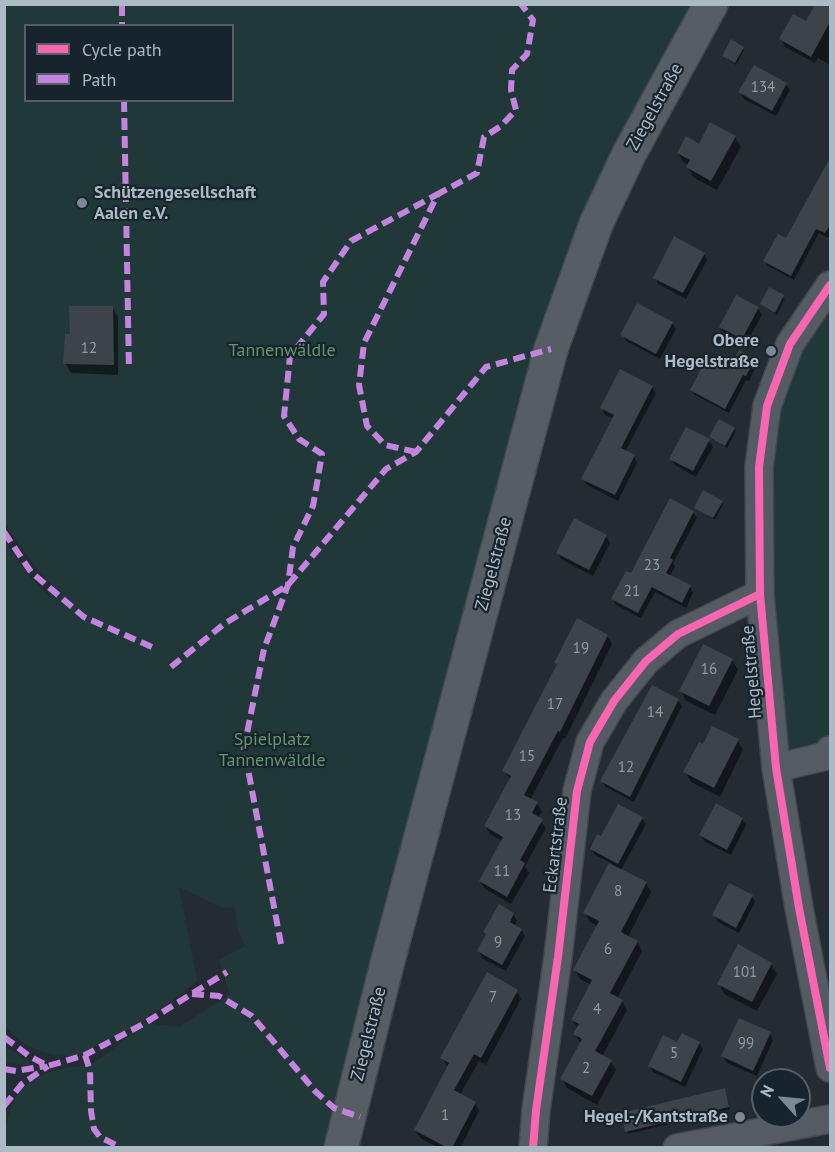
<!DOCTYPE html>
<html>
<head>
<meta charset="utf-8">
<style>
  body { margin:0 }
  #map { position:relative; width:835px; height:1152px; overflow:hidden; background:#242c33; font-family:"PT Sans",sans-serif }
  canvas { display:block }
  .frame { position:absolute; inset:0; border:6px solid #acbac6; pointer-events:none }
  .legend { position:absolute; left:24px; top:24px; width:210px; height:78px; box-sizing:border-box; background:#18242d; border:2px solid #53606a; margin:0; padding:8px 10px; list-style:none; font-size:18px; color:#acbac6 }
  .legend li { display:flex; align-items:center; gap:12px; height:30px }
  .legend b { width:30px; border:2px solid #53606a }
  .north { position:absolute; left:751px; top:1068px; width:60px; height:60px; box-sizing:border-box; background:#18242d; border:2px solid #53606a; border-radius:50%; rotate:297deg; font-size:16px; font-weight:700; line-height:24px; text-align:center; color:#acbac6 }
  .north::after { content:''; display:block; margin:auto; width:21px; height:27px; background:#7c8893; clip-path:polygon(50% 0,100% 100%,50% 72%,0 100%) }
</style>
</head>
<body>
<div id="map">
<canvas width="835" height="1152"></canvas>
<div class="frame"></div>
<ul class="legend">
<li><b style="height:8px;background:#f766af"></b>Cycle path</li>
<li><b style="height:8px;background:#c483df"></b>Path</li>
</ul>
<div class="north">N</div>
</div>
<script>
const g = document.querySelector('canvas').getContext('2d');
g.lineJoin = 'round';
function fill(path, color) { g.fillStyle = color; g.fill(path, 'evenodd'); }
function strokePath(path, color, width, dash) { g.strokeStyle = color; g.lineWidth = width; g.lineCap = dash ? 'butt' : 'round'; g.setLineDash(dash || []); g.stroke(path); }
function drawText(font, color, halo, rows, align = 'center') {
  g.font = font + ' "PT Sans",sans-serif'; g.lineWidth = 4.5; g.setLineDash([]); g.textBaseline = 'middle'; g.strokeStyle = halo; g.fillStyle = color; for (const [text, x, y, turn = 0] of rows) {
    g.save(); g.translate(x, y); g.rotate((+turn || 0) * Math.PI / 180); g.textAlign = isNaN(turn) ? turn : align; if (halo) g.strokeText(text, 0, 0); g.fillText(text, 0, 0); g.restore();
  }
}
fill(new Path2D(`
  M5,5H698L622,148L327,1147H5C5,1108 16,1082 56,1070C68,1066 82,1068 93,1063C107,1056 131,1033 145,1023L179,1027L230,995L219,960L245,946L237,927L235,908L220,907L179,887L197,981C165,1007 133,1029 96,1046C89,1050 81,1055 75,1056C47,1057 23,1047 5,1026L4,540L26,572L50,598L53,586L31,561L5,523ZM26,26H232V100H26Z
  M830,285V750L776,768L767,406Z
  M4,1047L30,1061L29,1065L5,1063Z`), '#213838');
fill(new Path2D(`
  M830,4V65L818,58L815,63L785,47L781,39Z
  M743,48L744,50L736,65L723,56Z
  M786,84L790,90L776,116L744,99L740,92Z
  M735,137L741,147L717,190L693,177L688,167L689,165L684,163L678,153Z
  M830,175V234L828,238L819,233L794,280L768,266L765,261L786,240Z
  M704,254L707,260L686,299L658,284L655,277Z
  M770,289L785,299L777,315L761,304Z
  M112,307L118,317V375L71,373L65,363L71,335Z
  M758,308L762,315L746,344L724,333L721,327Z
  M672,323L676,329L660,359L626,341L622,335Z
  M754,360L757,365L749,381L746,380L729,413L695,395L692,390Z
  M652,387L656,393L625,452L634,456L637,463L618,501L587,485L583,479L614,419L605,415L602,408Z
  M734,429L736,431L727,448L711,437Z
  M709,441L713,447L696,477L675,465L671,459Z
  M722,502L723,504L715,520L696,508Z
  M693,512L697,518L673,563L675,567L670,576L690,587L693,592L686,608L655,592L641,618L616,605L613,599L632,575Z
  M606,536L610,543L593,576L561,559L558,553Z
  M607,636L612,644L565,739L563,738L530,800L537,803L542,812L538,818L546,828L525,866L529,873L511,904L485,889L480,881L502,841L490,834L485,826L511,780L504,771L558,666L556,663Z
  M732,660L738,670L715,715L686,701L681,691Z
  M678,700L682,706L634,802L606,787L602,781Z
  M737,740L743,750L720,797L691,782L685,772L704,746Z
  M642,818L646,824L621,870L646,883L651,892L628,937L637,942L642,951L617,999L622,1001L627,1010L602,1057L610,1061L616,1070L597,1105L567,1088L562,1079L581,1044L575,1034L578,1029L572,1020L591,985L580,979L575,970L598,926L590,922L585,913L611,863L595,855L591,849L602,838Z
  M742,819L746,825L731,855L705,842L701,835Z
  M752,896L755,902L739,933L718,922L714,915Z
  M513,914L517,921L514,926L521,930L525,936L506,971L482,958L479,951L487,936L485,932Z
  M771,964L777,974L757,1011L724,994L719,984Z
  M517,991L521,999L486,1065L479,1061L460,1095L475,1103L479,1111L460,1148H439L420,1138L415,1130L448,1067L442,1058Z
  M770,1033L773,1040L757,1076L727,1063L723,1056Z
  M699,1043L703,1049L685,1087L653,1072L650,1066Z
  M726,1093L730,1109L628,1134L627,1131Z`), '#0007');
fill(new Path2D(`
  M815,4H831V20L811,57L779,39L793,14L806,21Z
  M731,39L744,47L735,63L722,56Z
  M754,65L787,83L772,111L738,92Z
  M710,122L736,136L711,181L686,167L690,160L677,153L686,136L699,144Z
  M831,156V223L825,233L816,229L791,276L763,261L778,234L786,238Z
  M674,236L705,253L683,293L653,278Z
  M769,287L784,295L775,313L760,304Z
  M736,295L759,307L742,339L719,327Z
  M637,303L673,322L656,354L620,335Z
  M69,306H113L114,365L63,364L65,334H70Z
  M739,350L755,359L746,376L743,375L725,409L690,390L707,358L729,370Z
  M620,369L653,386L621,448L635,455L615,495L581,479L614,415L600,408Z
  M719,419L735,428L725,446L709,437Z
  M686,427L710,439L693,471L669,459Z
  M703,490L723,501L713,518L694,508Z
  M670,498L694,511L670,558L673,560L666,573L691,585L682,603L652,587L638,613L611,599L626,571L631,573Z
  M574,518L607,535L589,570L556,553Z
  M577,618L608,635L560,732L558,731L524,795L538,802L532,813L543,819L520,860L525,863L507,897L479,881L503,837L484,826L511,776L502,771L557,664L554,663Z
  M703,644L733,659L709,706L679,691Z
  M652,685L679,699L630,797L600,781Z
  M712,726L739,739L714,788L683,772L699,742L703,744Z
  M716,803L743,818L727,850L699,835Z
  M618,804L643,817L618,864L590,849L597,834L601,836Z
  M609,863L647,882L621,932L638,941L610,993L623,1000L595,1051L612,1060L592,1096L560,1079L582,1039L573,1034L579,1024L571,1020L592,980L573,970L599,921L583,913Z
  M729,883L753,895L736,928L712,915Z
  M499,904L514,913L510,922L522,929L502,965L477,951L486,934L483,932Z
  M738,944L772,963L752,1002L717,984Z
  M487,972L518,990L481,1058L474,1054L454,1090L476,1102L452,1148H448L414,1130L449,1063L440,1058Z
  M739,1018L771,1032L753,1071L721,1056Z
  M682,1033L700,1042L681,1082L648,1066L663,1035L677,1042Z
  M725,1088L729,1107L625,1132L621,1113Z`), '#3c4349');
const minor = new Path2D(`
  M830,285L790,344L767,406L759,467L760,594L776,768L799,908L830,1068
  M776,768L826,756L830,750
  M533,1148L536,1110L558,957L577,791L590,742L614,701L646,661L678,634L760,594
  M677,1148L830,1119`);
const major = new Path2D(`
  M341,1148L387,964L551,349L596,224L629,154L711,4`);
strokePath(minor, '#42484d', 30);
strokePath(major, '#414950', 36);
strokePath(minor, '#545b62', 27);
strokePath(major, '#565d63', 33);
strokePath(new Path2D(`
  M122,4V26
  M124,100L129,370
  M416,452L385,445L367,426L359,385L364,343L438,194L477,173L484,137L501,126L516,110L511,90L512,70L527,54L533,20L521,4
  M4,532L31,572L84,617L152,647
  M171,667L224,624L288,585L386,469L416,452L486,367L551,349
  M281,944L244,748L264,649L288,585L293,547L313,506L322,454L299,439L284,416L290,356L324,314L323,282L351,241L438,194
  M192,994L219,996L252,1016L315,1091L334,1108L360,1117
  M4,1037L29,1056L48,1066L85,1055L145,1023L227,972
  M85,1055L90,1071L91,1111L94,1129L100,1137L120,1147
  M4,1069L16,1071L45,1066
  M4,1106L22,1084L48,1066`), '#c483df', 6, [12, 6]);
strokePath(new Path2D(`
  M830,285L790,344L767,406L759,467L760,594L776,768L799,908L830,1068
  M533,1148L536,1110L558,957L577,791L590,742L614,701L646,661L678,634L760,594`), '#f766af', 8);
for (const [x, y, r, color] of [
  [82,203,6,"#7c8893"],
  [771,351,6,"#7c8893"],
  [740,1117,6,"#7c8893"]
]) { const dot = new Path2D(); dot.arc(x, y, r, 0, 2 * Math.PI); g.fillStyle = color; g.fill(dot); strokePath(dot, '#18242d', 2); }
drawText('15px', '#909ca7', null, [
  ["134",763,88],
  ["12",89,349],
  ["23",652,566],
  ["21",632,592],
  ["19",581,649],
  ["16",709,670],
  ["17",555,705],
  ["14",655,713],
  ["15",527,757],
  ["12",626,768],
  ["13",513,816],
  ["11",502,872],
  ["8",618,892],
  ["9",498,943],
  ["6",608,950],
  ["101",745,973],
  ["7",493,998],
  ["4",597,1010],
  ["99",746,1044],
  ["5",674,1054],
  ["2",586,1069],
  ["1",445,1116]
]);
drawText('18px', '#acbac6', '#18242d', [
  ["Ziegelstraße",655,107,-61],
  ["Ziegelstraße",494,564,-75],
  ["Hegelstraße",752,672,-95],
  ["Eckartstraße",556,845,-83],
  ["Ziegelstraße",369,1034,-76]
]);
drawText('bold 18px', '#acbac6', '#18242d', [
  ["Schützengesellschaft",94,193,"left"],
  ["Aalen e.V.",94,214,"left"],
  ["Obere",759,341],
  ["Hegelstraße",759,362],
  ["Hegel-/Kantstraße",728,1117]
], 'right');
drawText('18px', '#629867', '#18242d', [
  ["Tannenwäldle",282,351],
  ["Spielplatz",272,740],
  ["Tannenwäldle",272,761]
]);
</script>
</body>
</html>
